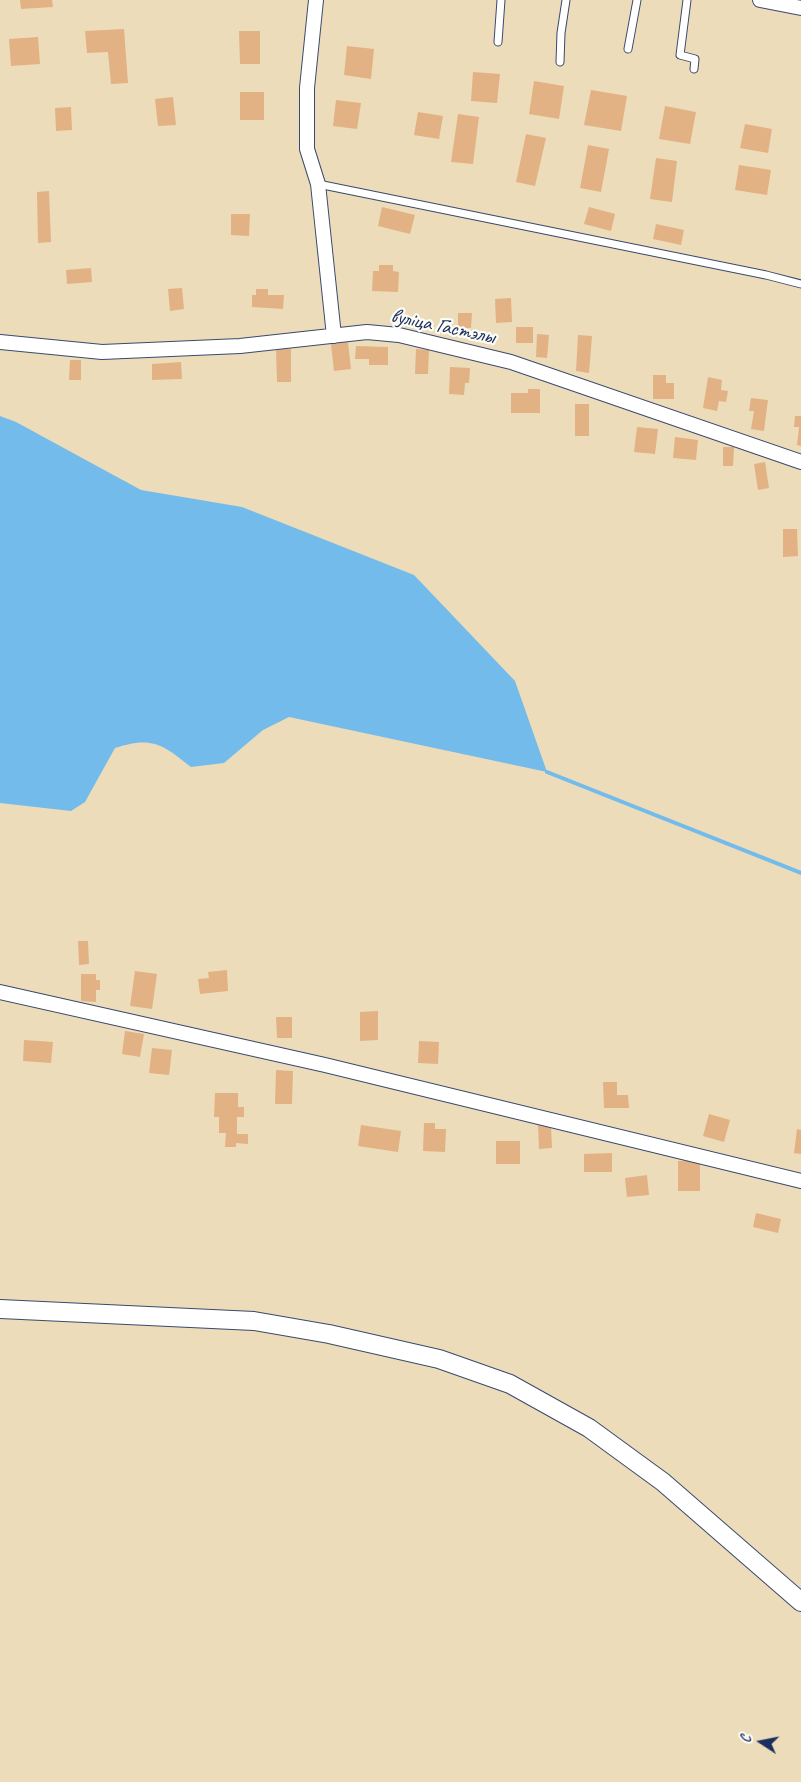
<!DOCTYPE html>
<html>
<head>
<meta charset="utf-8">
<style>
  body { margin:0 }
  #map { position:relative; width:801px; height:1782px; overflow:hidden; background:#eddcba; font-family:Caveat,sans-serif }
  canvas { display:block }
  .north { position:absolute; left:736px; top:1717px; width:50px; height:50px; -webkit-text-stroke:4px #fdfcf7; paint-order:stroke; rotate:281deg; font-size:14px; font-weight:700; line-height:20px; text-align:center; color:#1b2f5e }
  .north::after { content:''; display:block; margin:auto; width:18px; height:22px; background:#1b2f5e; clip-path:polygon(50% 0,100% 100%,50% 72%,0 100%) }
</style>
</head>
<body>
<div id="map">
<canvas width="801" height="1782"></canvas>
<div class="north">С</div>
</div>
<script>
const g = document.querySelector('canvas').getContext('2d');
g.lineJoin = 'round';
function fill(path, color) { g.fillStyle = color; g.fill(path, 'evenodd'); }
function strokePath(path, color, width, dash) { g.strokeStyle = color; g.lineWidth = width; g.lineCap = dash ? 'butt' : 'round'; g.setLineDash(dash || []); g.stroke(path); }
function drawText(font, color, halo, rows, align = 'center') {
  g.font = font + ' Caveat,sans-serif'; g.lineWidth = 4.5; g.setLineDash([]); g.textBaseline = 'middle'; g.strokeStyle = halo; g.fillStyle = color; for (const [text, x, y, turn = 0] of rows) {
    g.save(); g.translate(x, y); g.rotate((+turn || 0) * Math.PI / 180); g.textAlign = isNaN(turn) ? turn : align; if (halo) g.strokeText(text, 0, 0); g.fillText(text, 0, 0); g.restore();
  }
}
fill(new Path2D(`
  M0,416L16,422L141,490L242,507L414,575L515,681L547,772L289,717L263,730L224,763L191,767C162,744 152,736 115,748L85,802L71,811L0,803Z`), '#73bbeb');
strokePath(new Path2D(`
  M547,772L801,873`), '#73bbeb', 4);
fill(new Path2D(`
  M20,0H52L53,7L21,9Z
  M124,29L128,83L111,84L108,52L87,53L85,31Z
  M239,31H260V64H240Z
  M38,37L40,64L11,66L9,39Z
  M347,46L374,49L371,79L344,75Z
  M473,72L500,74L497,103L471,101Z
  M534,81L564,86L559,119L529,114Z
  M591,90L627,96L621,131L584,125Z
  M240,92H264V120H240Z
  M173,97L176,125L158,126L155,99Z
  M336,100L361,103L357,129L333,126Z
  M665,106L696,112L690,144L659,139Z
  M71,107L72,130L56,131L55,108Z
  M418,112L443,116L439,139L414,135Z
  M458,114L479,117L473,164L451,162Z
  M745,124L772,129L768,153L740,148Z
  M526,134L546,138L535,186L516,182Z
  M588,145L609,149L601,192L580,188Z
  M656,158L677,161L672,202L650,199Z
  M739,165L771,170L767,195L735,190Z
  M49,191L51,242L38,243L37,192Z
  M382,207L415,215L410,234L378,226Z
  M589,207L615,214L611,231L584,224Z
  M231,214H250L249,236L231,235Z
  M656,224L684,230L681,245L653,239Z
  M379,265H393V271L399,272L398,292L372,291L373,271H379Z
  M91,268L92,282L67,284L66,270Z
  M182,288L184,309L170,311L168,289Z
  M256,289H268V295H284L283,309L252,307V295H256Z
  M511,298L512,322L496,323L495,299Z
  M458,313H472L471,328H458Z
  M516,327H533V343H516Z
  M537,334L549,335L547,358L536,357Z
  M578,335L592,336L589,373L576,371Z
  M348,342L351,369L334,371L331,344Z
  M356,346L388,347V365H369V359H355Z
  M276,349H291V382H277Z
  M416,349L429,350L428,374H415Z
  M70,360H81V380H69Z
  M181,362L182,379L152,380V364Z
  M450,367L470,368L469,383H465L464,395L449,394Z
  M653,375H666V383H674V399H653Z
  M708,377L722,380L721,390L728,391L726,402L719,401L717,411L703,408Z
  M528,389H540V413H511V393H528Z
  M751,398L768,400L764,431L751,429L754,411H749Z
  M575,404H589V436H575Z
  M795,416H801V446L797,445L799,427H794Z
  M637,427L658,429L655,454L634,452Z
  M675,437L698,440L696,460L673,458Z
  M723,447H734L733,466H723Z
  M765,462L769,488L758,490L754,464Z
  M783,529H797L798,556L783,557Z
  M78,941H88L89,964L79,965Z
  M227,970L228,991L200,994L198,979L209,978L208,972Z
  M135,971L157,974L152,1009L130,1006Z
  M81,974H96V980H100V990H96V1002L81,1001Z
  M378,1011V1040L360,1041V1012Z
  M276,1017H292V1038H277Z
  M125,1031L144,1034L140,1057L122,1054Z
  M24,1040L53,1042L51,1063L23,1061Z
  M419,1041L439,1042L438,1064L418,1063Z
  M152,1048L172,1050L169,1075L149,1073Z
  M276,1070L293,1071L292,1104H275Z
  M603,1082H617V1095H628L629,1108H604Z
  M215,1093H238V1107H244V1117H237V1134H248V1144L236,1143V1147H225L226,1133H219V1117H214Z
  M709,1114L730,1120L724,1142L703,1136Z
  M424,1123H435V1129H446L445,1152L423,1151Z
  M361,1125L401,1131L398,1152L358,1146Z
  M538,1125H551L552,1148L539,1149Z
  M797,1129L801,1130V1154L794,1153Z
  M496,1141H520V1164H496Z
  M612,1153V1172H584V1154Z
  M678,1161H700V1191H678Z
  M647,1175L649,1195L627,1197L625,1178Z
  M756,1213L781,1219L778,1233L753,1227Z`), '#e2b284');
const service = new Path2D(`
  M687,0L680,55L695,59L694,69
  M498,42L501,0
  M628,49L637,0
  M560,62L561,33L566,0
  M318,184L766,275L801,284`);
const minor = new Path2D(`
  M316,0L307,88V149L318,184L334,336
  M760,0L801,8
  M0,342L102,352L240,346L367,332L399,335L511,362L801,462
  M0,992L325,1065L801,1181`);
const tertiary = new Path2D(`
  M0,1309L254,1321L329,1334L439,1359L510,1384L589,1428L663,1482L801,1602`);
strokePath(service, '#3a496c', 9);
strokePath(minor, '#3a496c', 16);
strokePath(tertiary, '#3a496c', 20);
strokePath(service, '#fff', 7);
strokePath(minor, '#fff', 14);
strokePath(tertiary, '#fff', 18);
drawText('21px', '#1b2f5e', '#fdfcf7', [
  ["вуліца Гастэлы",443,327,12]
]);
</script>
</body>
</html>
